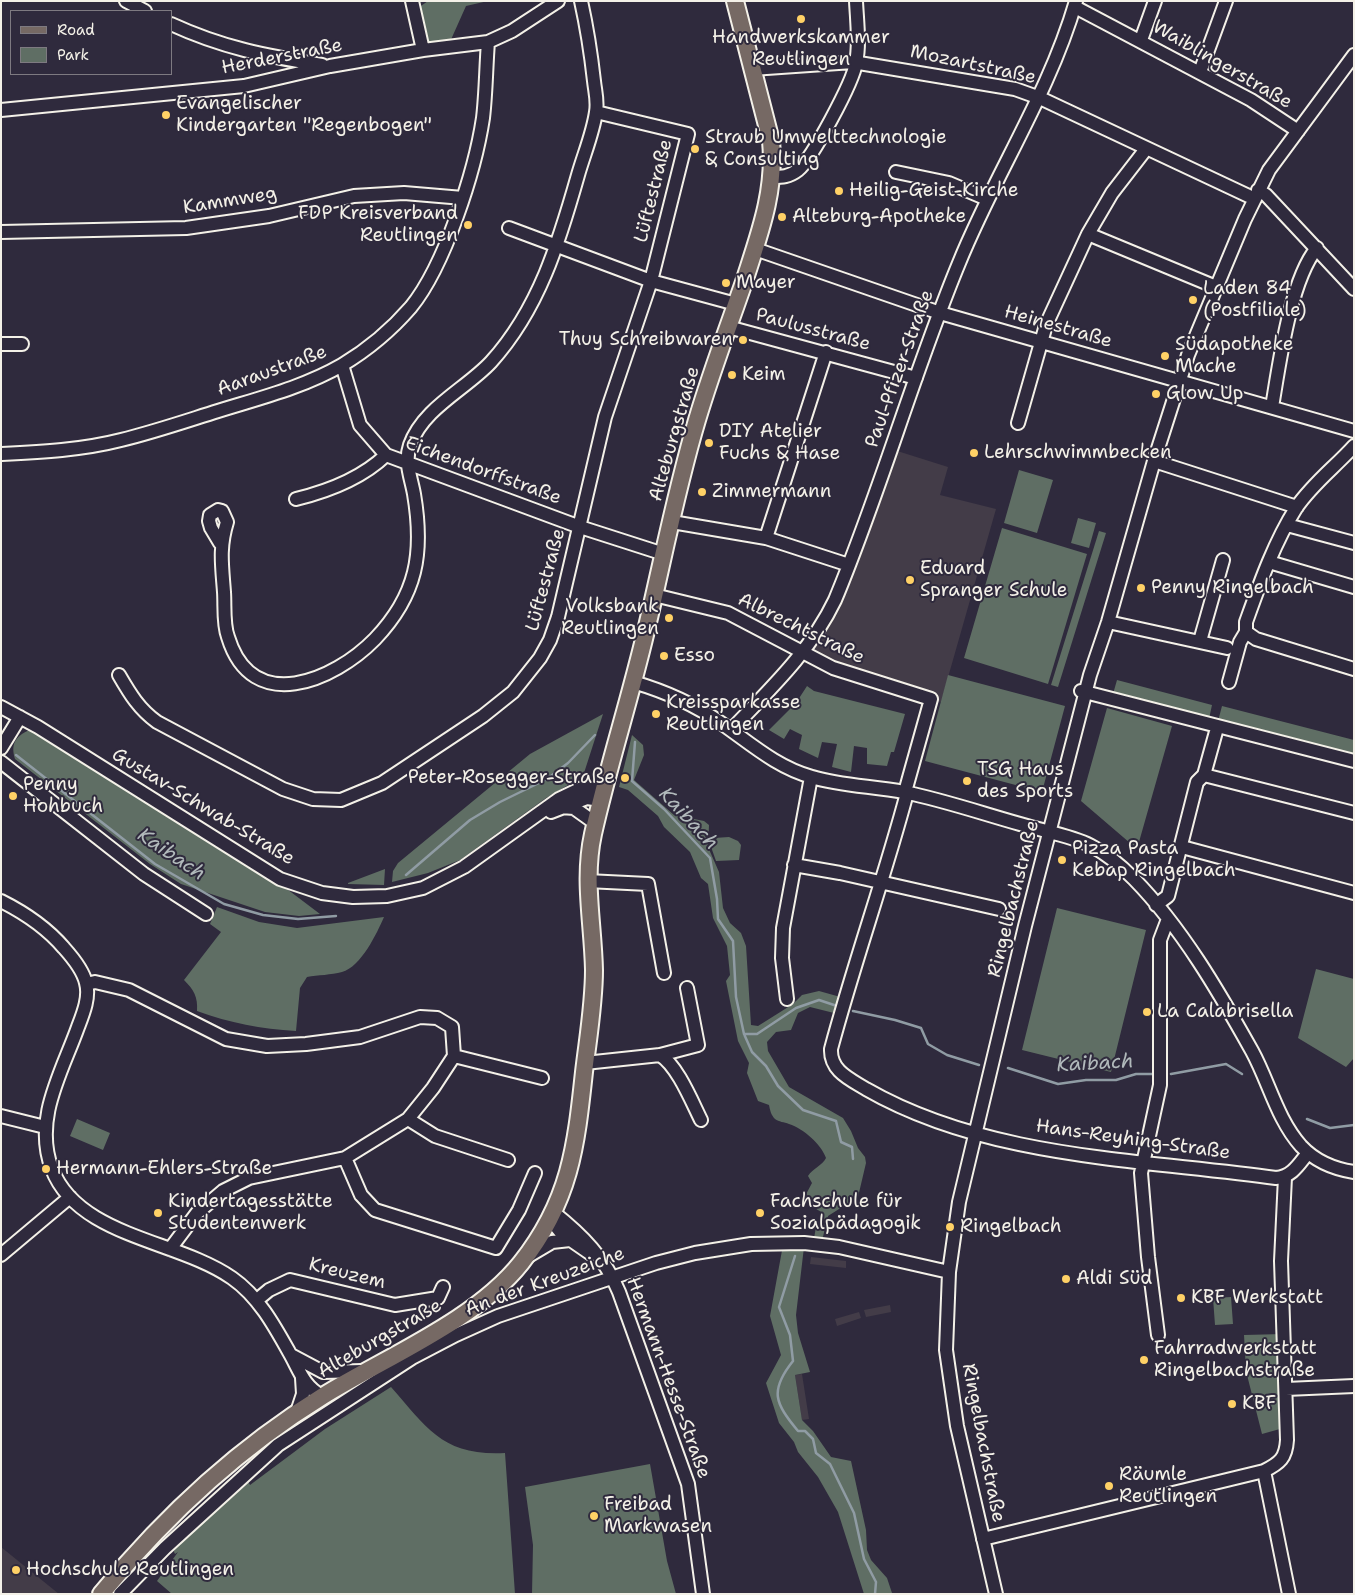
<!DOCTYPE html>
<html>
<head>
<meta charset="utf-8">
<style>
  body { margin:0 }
  #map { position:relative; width:1355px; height:1595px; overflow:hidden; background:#2f2a3d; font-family:"Shantell Sans",sans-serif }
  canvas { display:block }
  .frame { position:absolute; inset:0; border:2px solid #f4f1e8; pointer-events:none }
  .legend { position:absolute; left:10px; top:10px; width:162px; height:65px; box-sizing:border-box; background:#2f2a3d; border:1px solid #7e7a81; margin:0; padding:6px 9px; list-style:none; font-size:15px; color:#f4f1e8 }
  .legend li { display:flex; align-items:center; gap:10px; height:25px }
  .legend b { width:25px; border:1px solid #7e7a81 }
</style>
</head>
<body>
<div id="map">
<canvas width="1355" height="1595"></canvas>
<div class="frame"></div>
<ul class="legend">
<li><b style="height:6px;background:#766964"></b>Road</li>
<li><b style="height:14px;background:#5f6e64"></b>Park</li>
</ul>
</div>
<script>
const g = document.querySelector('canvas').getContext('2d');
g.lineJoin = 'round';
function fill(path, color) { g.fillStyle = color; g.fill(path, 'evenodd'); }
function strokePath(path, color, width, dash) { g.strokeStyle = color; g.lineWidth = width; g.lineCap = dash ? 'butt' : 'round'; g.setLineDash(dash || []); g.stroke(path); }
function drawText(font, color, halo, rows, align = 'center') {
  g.font = font + ' "Shantell Sans",sans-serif'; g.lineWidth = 4; g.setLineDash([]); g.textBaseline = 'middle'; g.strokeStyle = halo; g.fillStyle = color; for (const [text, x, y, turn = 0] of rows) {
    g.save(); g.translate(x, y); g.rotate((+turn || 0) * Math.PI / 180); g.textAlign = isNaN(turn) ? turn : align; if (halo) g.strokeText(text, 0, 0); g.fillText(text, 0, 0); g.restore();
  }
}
fill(new Path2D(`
  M891,449L948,467L940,495L996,509L941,702L853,676L807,649L821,627Z
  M811,1257L846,1261V1268L810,1264Z
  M890,1305L891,1312L866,1317L864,1310Z
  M859,1312L861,1318L837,1326L835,1319Z
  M802,1374L809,1419L802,1420L795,1375Z
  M1,1547L59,1594H1Z`), '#433c48');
fill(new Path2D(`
  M428,1H488L466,6L449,44L426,48L418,8Z
  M1019,470L1053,480L1037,533L1004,523Z
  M1078,518L1096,523L1089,548L1071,543Z
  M1002,528L1087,554L1048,684L964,658Z
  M1099,531L1106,533L1058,687L1051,685Z
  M948,675L1065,706L1042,792L925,761Z
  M1117,680L1212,705L1209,719L1113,694Z
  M807,686L814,691L905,714L894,752H891L887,766L867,764V748L854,746L851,772L832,767L837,744L822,742L818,758L799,749L802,735L790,729L784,739L769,730L796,703Z
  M1222,706L1354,740V761L1217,725Z
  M1107,708L1172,726L1137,849L1081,801Z
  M603,714L584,773L573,782L546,798L460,860L428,873L392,882L393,871L398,863L530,754Z
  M32,729L279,883L320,914L299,916L265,912L181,884L150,864L15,759C10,742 17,735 32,729Z
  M632,735L643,745L644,755L634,780L674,815L704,821L709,825L708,847L719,872L723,908L730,923L741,933L746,946L751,1025L758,1026L793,1004L802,995L819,991L844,998L838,1014L810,1007L798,1013L791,1030L776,1032L767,1042L768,1051L789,1087L843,1118L851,1131L858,1148L865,1157L866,1163L858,1197L828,1216L821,1245L813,1244L816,1227L823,1213L806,1203L804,1198L812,1183L808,1176C813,1168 822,1166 826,1158C821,1144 804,1129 789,1124C784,1122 779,1122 775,1119C771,1115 770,1110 769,1105L758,1101L747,1073L749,1063L738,1041L726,981L730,975L727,946L713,918L708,884L701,878L690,852L664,827L658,816L628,790L619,787Z
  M729,837L738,841L741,845L739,860L716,861L710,844L714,838Z
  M385,869L384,885L348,884V883Z
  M217,907L259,922L297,928L384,917C377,933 361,967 342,972C331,975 318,975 307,977L300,988L296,1031C261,1029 230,1023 197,1011C198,997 194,990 184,980L221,932L210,924Z
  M1057,908L1146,930L1111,1072L1022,1050Z
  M1316,969L1354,979V1058L1346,1067L1298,1038Z
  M77,1119L110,1133L103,1150L70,1136Z
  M783,1245L804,1247L796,1315L798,1333L810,1372L795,1375L802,1420L813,1431L831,1457L851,1461L866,1530L867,1550L871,1560L887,1578L892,1593L890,1594H864L838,1512L818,1477L798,1452L794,1442L779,1423L766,1383L781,1355L770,1316Z
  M1231,1297L1233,1324L1215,1325L1213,1298Z
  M1283,1334L1287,1427L1262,1434L1246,1371L1244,1335Z
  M391,1387C428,1429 443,1456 505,1453L515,1594H172L157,1581L178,1552L175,1554L174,1552L175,1546L247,1480L250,1485L325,1429Z
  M650,1464L667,1561L676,1594H532L533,1545L525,1487Z`), '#5f6e64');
strokePath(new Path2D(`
  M635,742L632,781L664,809L710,858L717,899L718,919L733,941L736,997L744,1034L752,1052L766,1066L778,1086L803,1110L836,1121L841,1142L852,1147L853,1159
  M16,755L155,864L224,904L263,915L298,919L336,916
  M406,875L470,820L500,802L547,779L568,763L595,735
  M853,1011L895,1020L921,1028L928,1044L947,1055L979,1065
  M744,1034H757L796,1008L819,1000L837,1006
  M1008,1068L1058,1084L1086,1080H1116L1136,1074H1155
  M1171,1074L1226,1064L1242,1074
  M1307,1119L1330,1128L1354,1125
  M795,1256L779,1307L790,1335L793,1361C769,1391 775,1403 798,1431H805L813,1439L816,1453L830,1464L854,1513L864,1559L876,1582L875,1594`), '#909ca4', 2.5);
const minor = new Path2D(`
  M126,1L145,11
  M412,1L423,50
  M1075,7L1251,100L1298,131
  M171,24C223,48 266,56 322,65
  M1141,40L1155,1
  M752,69L853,62L1015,89L1040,98L1255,199
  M1200,72L1226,1
  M1,110L244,86L330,66L423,50L488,42L512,31L558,1
  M896,172L949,183L987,199
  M772,177C782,177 789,177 798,170C812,159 853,82 856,63C860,43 857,22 856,1
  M1258,190L1266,195L1354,289
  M509,228L651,281L736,304
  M1,232L186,228L269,216L354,196L404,193L463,198
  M1088,234L1216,287
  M755,249L940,313L1354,431
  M728,327L916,378
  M1,344H22
  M342,365L360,425L386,455L580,527L664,554
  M1272,407C1279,366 1290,280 1317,248
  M1018,423L1046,325L1088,234L1112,193L1146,149
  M1,454C41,452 82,450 121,440C154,432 186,421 218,411C260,398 304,387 342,365C367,350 392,329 411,307C445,265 475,171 483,118C486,93 486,67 488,42
  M1154,461L1297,507
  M296,499C329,491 361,479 386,455
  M672,522L766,538L849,565
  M1287,525L1354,543
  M766,538L826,352
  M220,543L211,528L209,521L210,515L218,510L222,511L227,522C219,548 222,565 224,592C225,606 223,624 228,637C252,716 334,681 375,639C417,595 424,553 414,494C411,477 404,462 410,445C423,408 466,389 491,362C539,309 559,242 578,175C584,154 593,133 596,112C598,101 595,91 594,81C591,54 587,28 581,1
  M1269,562L1354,587
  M654,595L728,613L833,668L931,699L905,792
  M1108,622L1227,648
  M1246,632L1256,639L1354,669
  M1200,641L1223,560
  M119,675C130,694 139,709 157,722L283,789L313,799L341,800L382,783L483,716L513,692L540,658L550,640L558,617L605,417L651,281L688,134L596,112
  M633,682C664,691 694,704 721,723C750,743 776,767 812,777C841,786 873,786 904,792C943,800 981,813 1020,824C1072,839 1093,837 1134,879C1182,928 1219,992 1252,1051C1269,1082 1277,1119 1301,1146C1315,1161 1334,1169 1354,1172
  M1229,682L1240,642L1246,632V622C1260,583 1274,543 1296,508C1312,484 1335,467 1354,446
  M1081,691L1354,761
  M1,707L38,727L280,879L322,893L353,897L387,896L423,888L464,867L559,799L582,788L604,789
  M731,730C770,689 810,652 835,600C881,490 913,374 959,263C995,174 1049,94 1076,1
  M1,748L20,717
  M1,762L144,874L206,914
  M1204,775L1354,813
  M907,793C884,879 854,963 831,1049C830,1071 850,1079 866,1089C988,1159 1140,1159 1276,1178C1292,1177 1299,1164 1308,1153
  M561,807L574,808L595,823
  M551,812L587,798L601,800
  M1182,847L1354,893
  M794,865L840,873L999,909
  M587,881L648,884L664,973
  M1,901C25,913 47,928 64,948C73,958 83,970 86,983C90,997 83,1014 78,1027C62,1072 33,1119 52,1169C78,1237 178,1240 232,1278C258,1296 274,1325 289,1352C299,1369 303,1386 322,1396
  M1156,905L1168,896L1197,782L1204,775L1217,728
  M87,984L95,982L129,990L226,1039L267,1046L306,1044L360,1037L420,1017L437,1018L452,1027L454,1056L433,1088L408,1119L345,1158L249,1178L223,1191L197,1213L170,1249
  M787,999L782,958L783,928L811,777
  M660,1055C677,1065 692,1102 701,1120
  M454,1056L542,1078
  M585,1063L660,1055L698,1045L687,988
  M1,1116L45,1127
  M408,1119L435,1136L508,1160
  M345,1158L361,1195L375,1210L496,1248L519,1210L535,1173
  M553,1212C582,1235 605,1258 619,1292L688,1484L703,1594
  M550,1219L562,1234L591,1254
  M1,1255L70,1197
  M530,1255L552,1242L570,1240
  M257,1300L269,1290L290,1280L395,1305L438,1298L443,1287
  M1158,1335L1148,1257L1141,1173L1160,1085V940L1168,919
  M291,1355L323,1372L363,1371
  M1286,1389L1354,1386
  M297,1412L303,1394L302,1378
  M1264,1471L1289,1594
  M983,1539L1264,1471C1280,1463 1286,1458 1287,1440L1281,1261L1285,1177
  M120,1594L165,1548L278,1445L412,1358L456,1335L498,1316L656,1263L695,1253L751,1244L804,1243L839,1247L949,1272
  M996,1594L957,1426L946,1350L949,1272L959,1202L1025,926L1090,675L1108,622L1154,461L1188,355L1245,219L1269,170L1354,55`);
const major = new Path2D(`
  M101,1594C165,1516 237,1449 323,1396C386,1357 475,1321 521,1263C570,1201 576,1147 584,1072C588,1038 594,1004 594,970C593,923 583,880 593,834C608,767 629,702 645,635C662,564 676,490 697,420C711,373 728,328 744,282C759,235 776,191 771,141L735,1`);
strokePath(minor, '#f4f1e8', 16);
strokePath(major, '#f4f1e8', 20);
strokePath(minor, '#2f2a3d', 12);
strokePath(major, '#766964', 16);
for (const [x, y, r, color] of [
  [801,19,5,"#ffd166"],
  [166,115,5,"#ffd166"],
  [695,149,5,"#ffd166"],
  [839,191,5,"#ffd166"],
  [782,217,5,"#ffd166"],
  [468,225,5,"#ffd166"],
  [726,283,5,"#ffd166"],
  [1193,300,5,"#ffd166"],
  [743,340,5,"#ffd166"],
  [1165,356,5,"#ffd166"],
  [732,375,5,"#ffd166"],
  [1156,394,5,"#ffd166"],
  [709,443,5,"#ffd166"],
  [974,453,5,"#ffd166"],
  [702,492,5,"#ffd166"],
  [910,580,5,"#ffd166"],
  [1141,588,5,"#ffd166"],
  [669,618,5,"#ffd166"],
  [664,656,5,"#ffd166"],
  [656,714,5,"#ffd166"],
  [625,778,5,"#ffd166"],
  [967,781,5,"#ffd166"],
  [13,796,5,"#ffd166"],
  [1062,860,5,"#ffd166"],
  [1147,1012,5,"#ffd166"],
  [46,1169,5,"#ffd166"],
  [158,1213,5,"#ffd166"],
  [760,1213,5,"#ffd166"],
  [950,1227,5,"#ffd166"],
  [1066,1279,5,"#ffd166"],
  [1181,1298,5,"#ffd166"],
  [1144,1360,5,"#ffd166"],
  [1232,1404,5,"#ffd166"],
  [1109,1486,5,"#ffd166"],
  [594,1516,5,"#ffd166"],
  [16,1570,5,"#ffd166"]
]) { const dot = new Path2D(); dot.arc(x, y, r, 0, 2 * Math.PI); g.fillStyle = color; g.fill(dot); strokePath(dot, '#2f2a3d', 2); }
drawText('19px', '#f4f1e8', '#2f2a3d', [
  ["Handwerkskammer",801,38,"center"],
  ["Reutlingen",801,60,"center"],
  ["Evangelischer",176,104],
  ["Kindergarten \"Regenbogen\"",176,126],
  ["Straub Umwelttechnologie",705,138],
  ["& Consulting",705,160],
  ["Heilig-Geist-Kirche",849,191],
  ["FDP Kreisverband",458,214,"right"],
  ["Reutlingen",458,236,"right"],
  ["Alteburg-Apotheke",792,217],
  ["Mayer",736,283],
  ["Laden 84",1203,289],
  ["(Postfiliale)",1203,311],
  ["Thuy Schreibwaren",733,340,"right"],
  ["Südapotheke",1175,345],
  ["Mache",1175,367],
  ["Keim",742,375],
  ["Glow Up",1166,394],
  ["DIY Atelier",719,432],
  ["Fuchs & Hase",719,454],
  ["Lehrschwimmbecken",984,453],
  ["Zimmermann",712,492],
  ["Eduard",920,569],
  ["Spranger Schule",920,591],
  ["Penny Ringelbach",1151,588],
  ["Volksbank",659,607,"right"],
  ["Reutlingen",659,629,"right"],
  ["Esso",674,656],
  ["Kreissparkasse",666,703],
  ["Reutlingen",666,725],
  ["TSG Haus",977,770],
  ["des Sports",977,792],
  ["Peter-Rosegger-Straße",615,778,"right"],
  ["Penny",23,785],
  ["Hohbuch",23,807],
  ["Pizza Pasta",1072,849],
  ["Kebap Ringelbach",1072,871],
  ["La Calabrisella",1157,1012],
  ["Hermann-Ehlers-Straße",56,1169],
  ["Kindertagesstätte",168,1202],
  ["Studentenwerk",168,1224],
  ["Fachschule für",770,1202],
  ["Sozialpädagogik",770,1224],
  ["Ringelbach",960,1227],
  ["Aldi Süd",1076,1279],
  ["KBF Werkstatt",1191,1298],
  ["Fahrradwerkstatt",1154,1349],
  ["Ringelbachstraße",1154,1371],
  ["KBF",1242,1404],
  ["Räumle",1119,1475],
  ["Reutlingen",1119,1497],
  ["Freibad",604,1505],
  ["Markwasen",604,1527],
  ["Hochschule Reutlingen",26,1570]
], 'left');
drawText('19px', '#f4f1e8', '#2f2a3d', [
  ["Herderstraße",282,57,-11],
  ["Mozartstraße",973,65,12],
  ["Waiblingerstraße",1222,65,30],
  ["Lüftestraße",654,191,-76],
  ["Kammweg",230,201,-9],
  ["Heinestraße",1058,327,16],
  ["Paulusstraße",813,330,15],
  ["Paul-Pfizer-Straße",900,369,-70],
  ["Aaraustraße",272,371,-20],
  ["Alteburgstraße",675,434,-74],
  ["Eichendorffstraße",483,471,20],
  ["Lüftestraße",546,580,-75],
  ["Albrechtstraße",801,629,26],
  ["Gustav-Schwab-Straße",203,807,31],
  ["Ringelbachstraße",1014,899,-76],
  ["Hans-Reyhing-Straße",1133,1140,8],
  ["Kreuzem",347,1274,14],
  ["An der Kreuzeiche",545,1282,-20],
  ["Alteburgstraße",380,1339,-30],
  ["Hermann-Hesse-Straße",668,1378,70],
  ["Ringelbachstraße",983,1443,79]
]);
drawText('italic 20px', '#b1b9bb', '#2f2a3d', [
  ["Kaibach",688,819,47],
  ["Kaibach",171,855,34],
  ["Kaibach",1095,1064,-3]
]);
</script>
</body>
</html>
